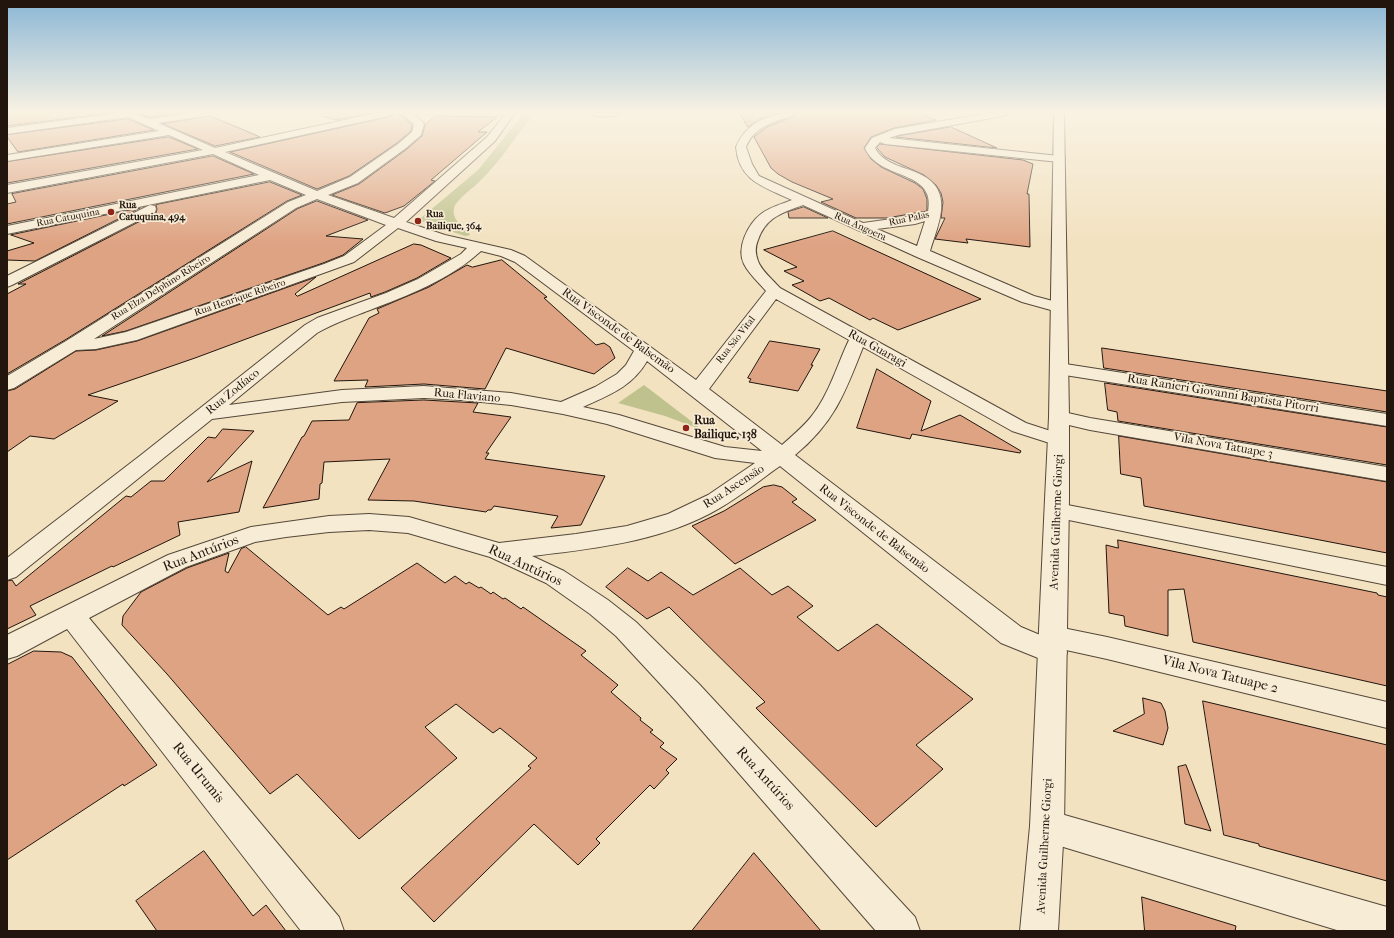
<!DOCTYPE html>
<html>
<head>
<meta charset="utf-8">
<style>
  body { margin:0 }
  #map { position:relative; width:1394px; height:938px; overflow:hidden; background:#f2e2c0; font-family:"IM FELL French Canon",serif }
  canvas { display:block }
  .frame { position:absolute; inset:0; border:8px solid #21150d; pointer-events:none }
</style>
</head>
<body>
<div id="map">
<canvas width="1394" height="938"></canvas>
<div class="frame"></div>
</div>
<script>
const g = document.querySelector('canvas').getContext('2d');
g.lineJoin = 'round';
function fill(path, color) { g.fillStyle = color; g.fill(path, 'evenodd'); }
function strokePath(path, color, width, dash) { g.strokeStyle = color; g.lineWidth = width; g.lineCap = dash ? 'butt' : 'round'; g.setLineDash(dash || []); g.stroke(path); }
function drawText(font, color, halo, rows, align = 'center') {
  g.font = font + ' "IM FELL French Canon",serif'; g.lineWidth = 3.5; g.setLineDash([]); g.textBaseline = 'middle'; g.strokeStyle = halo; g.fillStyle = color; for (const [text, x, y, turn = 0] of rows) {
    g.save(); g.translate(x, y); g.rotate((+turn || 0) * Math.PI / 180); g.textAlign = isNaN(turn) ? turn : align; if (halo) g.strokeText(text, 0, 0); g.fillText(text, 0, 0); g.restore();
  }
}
fill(new Path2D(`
  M524,113H534C516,136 501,161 479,182C473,188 456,200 454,208C451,222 466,226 470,235L465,236L420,221L421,218L478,170Z
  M644,385L695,424L700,429L665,416L618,403Z`), '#c0c28e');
const building = new Path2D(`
  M7,113H110L7,126Z
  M137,113H183L149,117Z
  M323,113H372L336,120L322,116Z
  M393,113L402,116L412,125L411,131L397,143L349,176L317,189L230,152L388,117L392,116Z
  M740,113H782L760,119L748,127Z
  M797,113H919L936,120L894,128L871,137L864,148L871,159L881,167L915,183L923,189L927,199V211L887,218H856L821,202L833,199L792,182L778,174L771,168L754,137L767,127L795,116Z
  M210,116L244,130L260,137L215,146L163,124Z
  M435,116L497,117L478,132H487L431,180L435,181L404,206L385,213L332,195L359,184L407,149L422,136L425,125Z
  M128,119L154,130L18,152L7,137V135Z
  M951,127L997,148L896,137L898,136Z
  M169,137L198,149L7,183V162Z
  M880,144L1023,160L1033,164L1027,194H1029L1030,247L966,239L968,243L935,239L945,218H941L943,202L941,193L936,185L924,175L885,157L877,148Z
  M213,156L254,174L7,224V204L16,202L12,194Z
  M270,182L302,195L287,201L65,340L7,374V294L26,284H18L156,213L157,209L156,205Z
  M317,201L368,220L326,236L363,239L343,255L323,263L126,331L102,336L297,209Z
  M804,207L828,218H789L788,212Z
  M140,208L35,261L7,260V251L34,243L11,235Z
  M833,231L981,299L898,330L873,318L870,320L829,298L820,301L792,285L804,281L784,271L797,267L764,250Z
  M414,244L421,245L451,258L417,278L385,292L371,297L370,293L195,358L88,395L118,401L54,439L30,436L7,452V391L15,389L76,351L96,350L137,341L316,277L295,294L297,296Z
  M502,260L547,297L544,298L596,345L604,343L610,347L615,358L594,374L506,348L485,389L424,384L365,387L368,380L334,381L369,318L379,313L377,309L429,287L467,265L472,267Z
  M770,341L820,349L811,365H813L798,391L749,382L751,379L748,378Z
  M1102,348L1387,391V412L1104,368Z
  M877,369L931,401L921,431L960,415L1021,451L1020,453L912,434L910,439L857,428Z
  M1105,383L1387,427V465L1118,421L1117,412L1108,410Z
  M424,400L478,403L473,412L511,417L486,453H489L485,459L605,476L581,525L551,528L558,516L494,506L491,510H488L486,512L414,501L368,500L390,459L324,462L322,483L320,484L319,499L263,508L302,437L304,436L312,421L349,420L357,403Z
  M223,429L254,431L207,482L252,461L239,512L178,522L180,535L113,567L112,566L30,606L36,615L7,629V581L12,580L16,586L126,496L131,497L151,481H164L208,437L215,438Z
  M1119,436L1387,482V553L1144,506L1141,478L1121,474Z
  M774,485L782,487L797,499L792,502L816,520L735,564L692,526L724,511L763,487Z
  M1118,540L1377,593L1378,595L1387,597V686L1193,642L1184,589L1168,590V636L1125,626L1124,616L1109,613L1106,545L1118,548Z
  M246,547L328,615L341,607L344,609L417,563L445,583L455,576L466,584L469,582L479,588L481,587L491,594L493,592L503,599L505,598L521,609L523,607L586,651L581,655L618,685L611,692L641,718L640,720L653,730L650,732L664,743L660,747L677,759L666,770L669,773L654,789L650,785L596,839L600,843L578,865L534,824L434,922L401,888L531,768L528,766L537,758L500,728L493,733L456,704L425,727L457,758L359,839L297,774L270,794L167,674L122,625L123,616L141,592L187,568L229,553L225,571L228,573L241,549Z
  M628,568L648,581L661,572L693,595L740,568L772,595L788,586L813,606L797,617L838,651L877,624L973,699L916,745L943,769L876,827L756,708L765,702L669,607L647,619L606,587Z
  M34,651L61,652L72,657L157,765L124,786L123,784L7,860V665Z
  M1143,698L1161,703L1165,711L1168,728L1163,745L1113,731L1144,714Z
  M1203,701L1387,745V881L1259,846V844L1224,835Z
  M1186,765L1211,831L1185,824L1178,767Z
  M204,851L253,916L266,905L286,931H157L136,901Z
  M754,853L821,931H692Z
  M1142,897L1236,926L1235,931H1145Z`);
fill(building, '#dea383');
strokePath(building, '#21150d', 1);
const minor = new Path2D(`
  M118,113H134L149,119L190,113H210L209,115L206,116L158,123L215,148L377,113H392L391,115L388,116L225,152L317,191L350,177L398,144L412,132L414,124L401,113C412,112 418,115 424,124L421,135L406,148L358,183L328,195L394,218L487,137L506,113H515L495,141L406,222L445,235L511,250L525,256L696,380L766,291C759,283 749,274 744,264C736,248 748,224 761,214C770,207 782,204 792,200C765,187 739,182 736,147C746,122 771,113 796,113L795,115C776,121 754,126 746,147L752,164L759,176L863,223L913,216L928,212C937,169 879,181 865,148L872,138L895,129L989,113H1007L1006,115L1003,116L898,135L889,138L1059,156L1063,157L1065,159L1063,161L1059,162L885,144L880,142L875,148C880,157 887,161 896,165C906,169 918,172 927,178C953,196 937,227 930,251L1034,296L1064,304L1066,307L1064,310L1058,312L1022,302L917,257L803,205C782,213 766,217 758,240C755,247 755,253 758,261C761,270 773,280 780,288L1026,423L1066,436L1069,440L1066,444L1059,446L1012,431L863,347C845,393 834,423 795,455L1021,627L1040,635L1043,629L1053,626L1107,637L1387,702V728L1107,659L1066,650L1067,653L1063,661L1053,664L1001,643L780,466C757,482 735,501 709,514C655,542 592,549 532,556L564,571L608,600L636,622L699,684L915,917L920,931H876L677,702L616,636L590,614L546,583L490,557L408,533L369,530L329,532L286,537L255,542L186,567L89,618L339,917L344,931H301L67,629L17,656L7,659V635L168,555L251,527L329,516L369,514L409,517L499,543L576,534L627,526L668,514L708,495L755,463L715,458L607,424L563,414L511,405L461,400L424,398L342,402L212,419L16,577L7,580V558L141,455L305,325L317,318L386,293L418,279L461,254L467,248L436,241L398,228L354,262L137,340L96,349L76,350L14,388L7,390V376L66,341L288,202L306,195L270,180L7,234V226L259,175L213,154L7,193V185L203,150L169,135L7,161V155L159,131L128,117L7,134V128ZM317,199L386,225L344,256L324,264L126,332L94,339L296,208ZM925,221L917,246L877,229L915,224ZM481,251L501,256L515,262L634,351L626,365L617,374L595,387L561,402L511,393L424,386L342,390L229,405L317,333C334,323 352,317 370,310C407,296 451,279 481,251ZM776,299L849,340C837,365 829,395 811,417C802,428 792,436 782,445L709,389ZM647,361L762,451L725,447L619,415L583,407C609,395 632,387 647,361Z
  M589,113H620C614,118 595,118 589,113Z
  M150,205L155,206L156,209L155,212L12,285L7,287V276Z
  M1059,363L1387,414V426L1052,373L1050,369L1052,365Z
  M1059,411L1090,418L1387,467V481L1090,430L1052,421L1049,417L1052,413Z
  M1057,503L1387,567V585L1049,516L1045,511L1049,506Z
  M1047,810L1387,907V931H1340L1047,842L1035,838L1030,826L1035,814Z`);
const tertiary = new Path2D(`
  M1054,113H1064L1069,417V499L1064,826L1058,931H1020L1030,826L1045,499L1049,417Z`);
strokePath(minor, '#55483a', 2);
strokePath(tertiary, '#55483a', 2);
fill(minor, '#f7ecd6');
fill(tertiary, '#f7ecd6');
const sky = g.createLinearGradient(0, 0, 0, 244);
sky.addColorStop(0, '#8bb7d6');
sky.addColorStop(0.46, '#f9f2e3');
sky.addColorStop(1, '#f9f2e300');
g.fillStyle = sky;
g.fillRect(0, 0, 1394, 244);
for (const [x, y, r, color] of [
  [111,212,4,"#8f2418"],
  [418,221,4,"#8f2418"],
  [686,428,4,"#8f2418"]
]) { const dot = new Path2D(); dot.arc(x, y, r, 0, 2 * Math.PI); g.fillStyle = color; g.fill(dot); strokePath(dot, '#f7ecd6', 1.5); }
drawText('bold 10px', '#21150d', '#f7ecd6', [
  ["Rua",119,206],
  ["Catuquina, 494",119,218],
  ["Rua",426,215],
  ["Bailique, 364",426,227]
], 'left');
drawText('10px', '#21150d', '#f7ecd6', [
  ["Rua Catuquina",68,218,-11],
  ["Rua Palas",909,219,-12],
  ["Rua Angoera",860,227,24],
  ["Rua Elza Delphino Ribeiro",161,288,-32],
  ["Rua Henrique Ribeiro",240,298,-19],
  ["Rua São Vital",736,340,-52]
]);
drawText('12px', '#21150d', '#f7ecd6', [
  ["Rua Visconde de Balsemão",618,331,36],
  ["Rua Guaragi",877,349,29],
  ["Rua Zodíaco",233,392,-39],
  ["Rua Ranieri Giovanni Baptista Pitorri",1223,394,9],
  ["Rua Flaviano",467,396,5],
  ["Vila Nova Tatuape 3",1223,446,10],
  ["Rua Ascensão",734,487,-33],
  ["Avenida Guilherme Giorgi",1057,522,-88],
  ["Rua Visconde de Balsemão",874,529,38],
  ["Avenida Guilherme Giorgi",1045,846,-87]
]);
drawText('bold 12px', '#21150d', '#f7ecd6', [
  ["Rua",694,421],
  ["Bailique, 138",694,435]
], 'left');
drawText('14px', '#21150d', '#f7ecd6', [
  ["Rua Antúrios",201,554,-21],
  ["Rua Antúrios",525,566,25],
  ["Vila Nova Tatuape 2",1220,675,14],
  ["Rua Urumis",198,773,51],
  ["Rua Antúrios",765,779,48]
]);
</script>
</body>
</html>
